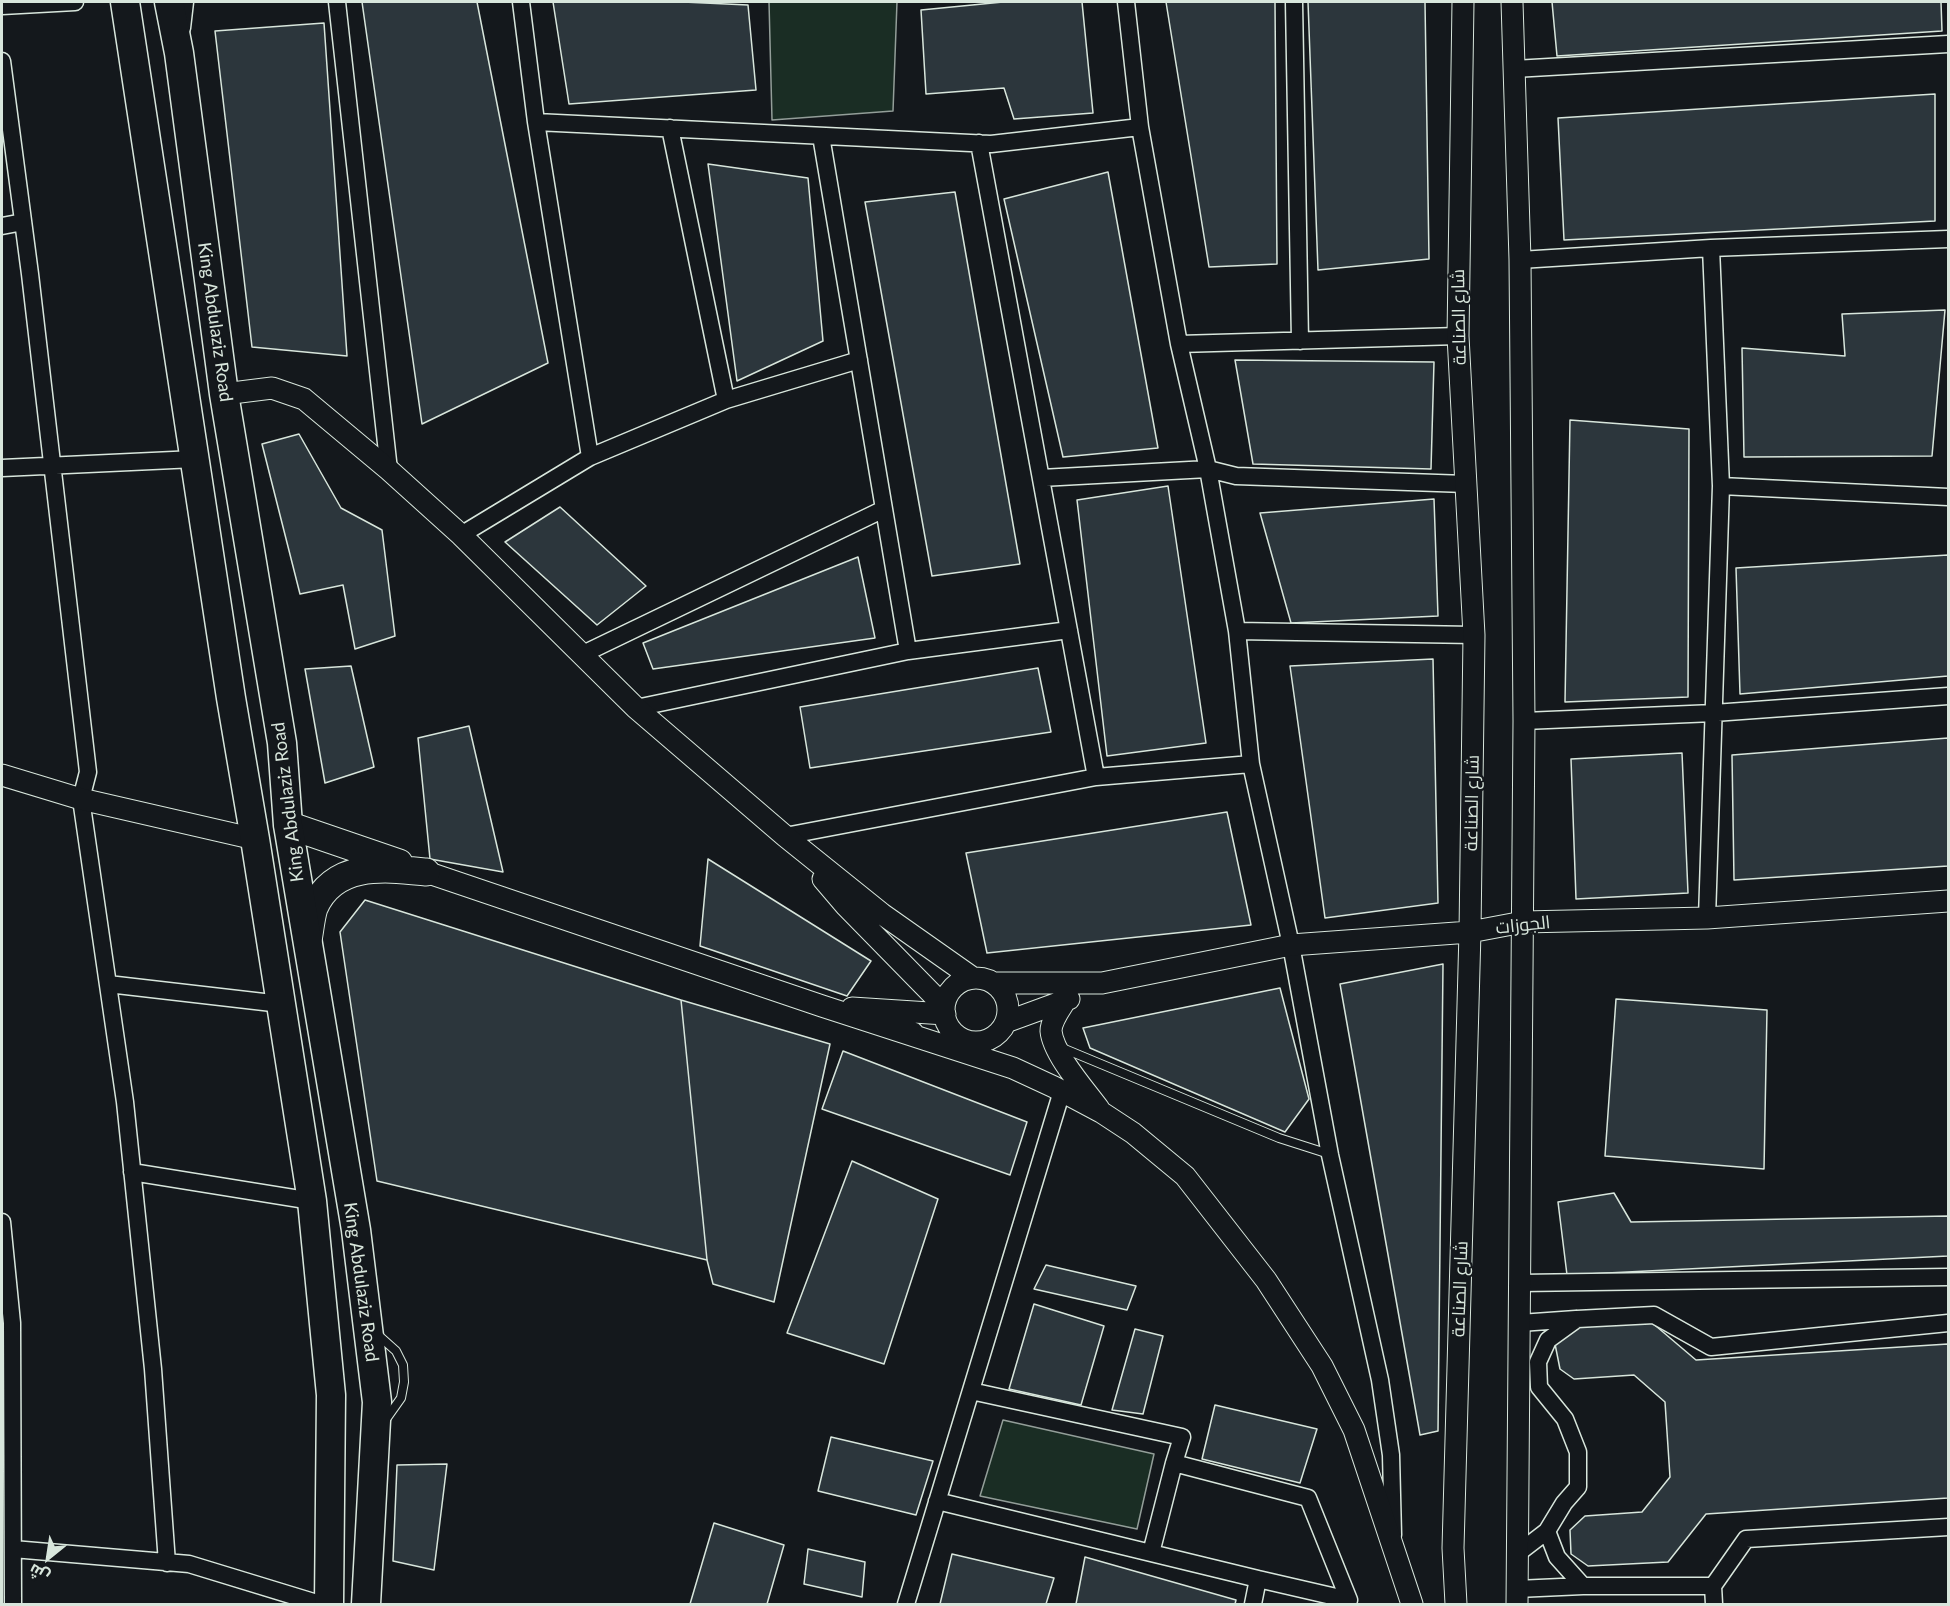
<!DOCTYPE html>
<html>
<head>
<meta charset="utf-8">
<style>
  body { margin:0 }
  #map { position:relative; width:1950px; height:1606px; overflow:hidden; background:#14181c; font-family:Lato,Cairo,sans-serif }
  canvas { display:block }
  .frame { position:absolute; inset:0; border:3px solid #d8e6dc; pointer-events:none }
  .north { position:absolute; left:18px; top:1528px; width:60px; height:60px; -webkit-text-stroke:4px #14181c; paint-order:stroke; rotate:210deg; font-size:16px; font-weight:700; line-height:24px; text-align:center; color:#d8e6dc }
  .north::after { content:''; display:block; margin:auto; width:21px; height:27px; background:#d8e6dc; clip-path:polygon(50% 0,100% 100%,50% 72%,0 100%) }
</style>
</head>
<body>
<div id="map">
<canvas width="1950" height="1606"></canvas>
<div class="frame"></div>
<div class="north">ش</div>
</div>
<script>
const g = document.querySelector('canvas').getContext('2d');
g.lineJoin = 'round';
function fill(path, color) { g.fillStyle = color; g.fill(path, 'evenodd'); }
function strokePath(path, color, width, dash) { g.strokeStyle = color; g.lineWidth = width; g.lineCap = dash ? 'butt' : 'round'; g.setLineDash(dash || []); g.stroke(path); }
function drawText(font, color, halo, rows, align = 'center') {
  g.font = font + ' Lato,Cairo,sans-serif'; g.lineWidth = 4.5; g.setLineDash([]); g.textBaseline = 'middle'; g.strokeStyle = halo; g.fillStyle = color; for (const [text, x, y, turn = 0] of rows) {
    g.save(); g.translate(x, y); g.rotate((+turn || 0) * Math.PI / 180); g.textAlign = isNaN(turn) ? turn : align; if (halo) g.strokeText(text, 0, 0); g.fillText(text, 0, 0); g.restore();
  }
}
const green = new Path2D(`
  M769,2H897L893,111L772,120Z
  M1003,1420L1154,1454L1137,1529L980,1496Z`);
fill(green, '#1a2d24');
strokePath(green, '#939e99', 1.5);
const building = new Path2D(`
  M362,2H477L548,363L422,424Z
  M553,2H683L748,5L756,90L569,104Z
  M1003,2H1082L1093,113L1014,119L1004,88L926,94L921,10Z
  M1166,2H1275L1277,264L1209,267Z
  M1308,2H1425L1429,259L1318,270Z
  M1552,2H1941L1942,31L1557,56Z
  M324,23L347,356L252,347L215,31Z
  M1935,94V221L1564,240L1558,118Z
  M708,164L808,178L823,341L737,381Z
  M1108,172L1158,448L1063,457L1004,199Z
  M955,192L1020,564L932,576L865,202Z
  M1945,310L1932,456L1744,457L1742,348L1845,356L1842,314Z
  M1235,360L1434,362L1431,469L1253,464Z
  M1570,420L1689,429L1688,697L1565,702Z
  M299,434L341,508L382,530L395,636L355,649L343,585L300,594L262,444Z
  M1168,486L1206,743L1107,756L1077,500Z
  M1434,499L1438,616L1291,623L1260,513Z
  M560,507L646,586L597,625L505,542Z
  M1948,555V676L1740,694L1736,568Z
  M858,557L875,638L653,669L643,643Z
  M1433,659L1438,903L1325,918L1290,666Z
  M351,666L374,767L325,783L305,669Z
  M1038,668L1051,732L810,768L800,707Z
  M469,726L503,872L430,859L418,738Z
  M1948,738V866L1734,880L1732,755Z
  M1682,753L1688,893L1576,899L1571,759Z
  M1227,812L1251,925L987,953L966,853Z
  M708,859L871,961L847,996L700,946Z
  M365,900L681,1000L707,1260L377,1181L340,932Z
  M1443,964L1438,1431L1420,1435L1340,984Z
  M1280,988L1309,1099L1285,1132L1090,1048L1083,1028Z
  M1616,999L1767,1010L1764,1169L1605,1156Z
  M681,1000L830,1044L774,1302L713,1284L707,1260Z
  M843,1051L1027,1122L1010,1175L822,1109Z
  M852,1161L938,1199L884,1364L787,1333Z
  M1614,1193L1631,1222L1948,1216V1256L1567,1275L1558,1202Z
  M1046,1265L1136,1286L1127,1310L1034,1289Z
  M1034,1304L1104,1326L1081,1405L1009,1389Z
  M1650,1321L1696,1360L1948,1344V1498L1706,1514L1668,1562L1588,1566L1571,1554L1570,1530L1585,1516L1642,1512L1670,1477L1665,1402L1634,1375L1574,1379L1560,1369L1555,1344L1569,1328Z
  M1135,1329L1163,1336L1143,1414L1112,1410Z
  M1215,1405L1317,1429L1300,1483L1202,1459Z
  M831,1437L933,1461L916,1515L818,1491Z
  M447,1464L434,1570L393,1561L397,1465Z
  M714,1523L784,1545L767,1604H690Z
  M808,1549L865,1562L862,1597L804,1584Z
  M952,1554L1054,1578L1046,1604H940Z
  M1085,1557L1236,1600L1235,1604H1076Z`);
fill(building, '#2c363c');
strokePath(building, '#d8e6dc', 1.5);
const service = new Path2D(`
  M1060,1047L1279,1138L1329,1154
  M377,1334L396,1351L403,1365L404,1382L401,1398L384,1422`);
const minor = new Path2D(`
  M337,2L389,470
  M521,2L536,122L991,144L1140,127
  M1126,2L1140,127L1179,344L1208,469L1237,631L1251,764L1291,945L1330,1155L1380,1380L1391,1455L1393,1535
  M1294,2L1300,341
  M2,6L75,2
  M182,28L185,2
  M2,61L30,274L88,772L81,799L125,1102L153,1369L167,1563
  M1514,69L1948,44
  M536,122L590,457
  M670,128L726,400
  M821,136L908,651
  M979,143L1096,777
  M2,226L23,222
  M1520,260L1711,248L1948,239
  M1179,344L1458,336
  M2,468L195,459
  M1041,478L1208,469L1236,476L1466,484
  M1721,486L1948,497
  M461,535L590,457L726,400L859,360
  M1237,631L1474,635
  M581,655L884,509
  M636,708L908,651L1069,630
  M1524,721L1714,713L1948,696
  M785,836L1096,777L1251,764
  M1707,918L1721,486L1711,248
  M108,984L281,1004
  M132,1172L312,1201
  M2,1222L12,1323L13,1604
  M1520,1283L1948,1277
  M1520,1323L1576,1319
  M971,1391L1182,1437L1174,1463
  M937,1501L1258,1579L1253,1604
  M13,1549L189,1564L320,1604
  M1151,1553L1174,1463L1308,1498L1349,1600L1258,1579
  M1517,1554L1547,1531
  M1583,1586L1557,1557L1547,1531L1564,1503L1578,1487V1452L1565,1419L1539,1387L1538,1362L1548,1340L1577,1319L1654,1315L1711,1347L1948,1323
  M1713,1586L1714,1604
  M1517,1589L1583,1586H1713L1746,1539L1948,1527
  M906,1604L1062,1091`);
const tertiary = new Path2D(`
  M1512,2L1520,260L1524,721L1517,1604
  M224,394L272,388L304,399L389,470L461,535L636,708L785,836L882,914L973,978
  M2,775L81,799L255,839
  M426,872L822,1006L899,1031L913,1033
  M823,879L846,906L944,1006
  M944 1010a32 32 0 1 1 64 0a32 32 0 1 1-64 0Z
  M994,983H1102L1291,945L1470,932L1523,922L1707,918L1948,901
  M1065,1001C1060,1009 1051,1021 1051,1031C1053,1054 1085,1090 1099,1109
  M852,1008L945,1014
  M1006,1022L1069,999
  M899,1031L1013,1068L1054,1087L1101,1112L1133,1133L1185,1176L1266,1280L1322,1366L1354,1430L1412,1604
  M1456,1604L1453,1548L1470,932L1474,635L1458,336L1463,2`);
const primary = new Path2D(`
  M288,825L399,863
  M308,940C310,930 311,917 314,908C334,861 386,868 426,872`);
const trunk = new Path2D(`
  M125,2L231,698L255,839L312,1201L331,1395L329,1604
  M169,2L179,53L224,394L282,743L288,825L356,1230L377,1402L366,1604`);
strokePath(service, '#d8e6dc', 10);
strokePath(minor, '#d8e6dc', 19);
strokePath(tertiary, '#d8e6dc', 23);
strokePath(primary, '#d8e6dc', 29);
strokePath(trunk, '#d8e6dc', 31);
strokePath(service, '#14181c', 8);
strokePath(minor, '#14181c', 16);
strokePath(tertiary, '#14181c', 21);
strokePath(primary, '#14181c', 27);
strokePath(trunk, '#14181c', 28);
drawText('18px', '#d8e6dc', '#14181c', [
  ["شارع الصناعة",1459,317,-91],
  ["King Abdulaziz Road",215,322,82],
  ["King Abdulaziz Road",288,802,-97],
  ["شارع الصناعة",1472,803,-89],
  ["الجوزات",1523,925,-6],
  ["King Abdulaziz Road",361,1282,82],
  ["شارع الصناعة",1460,1289,-88]
]);
</script>
</body>
</html>
